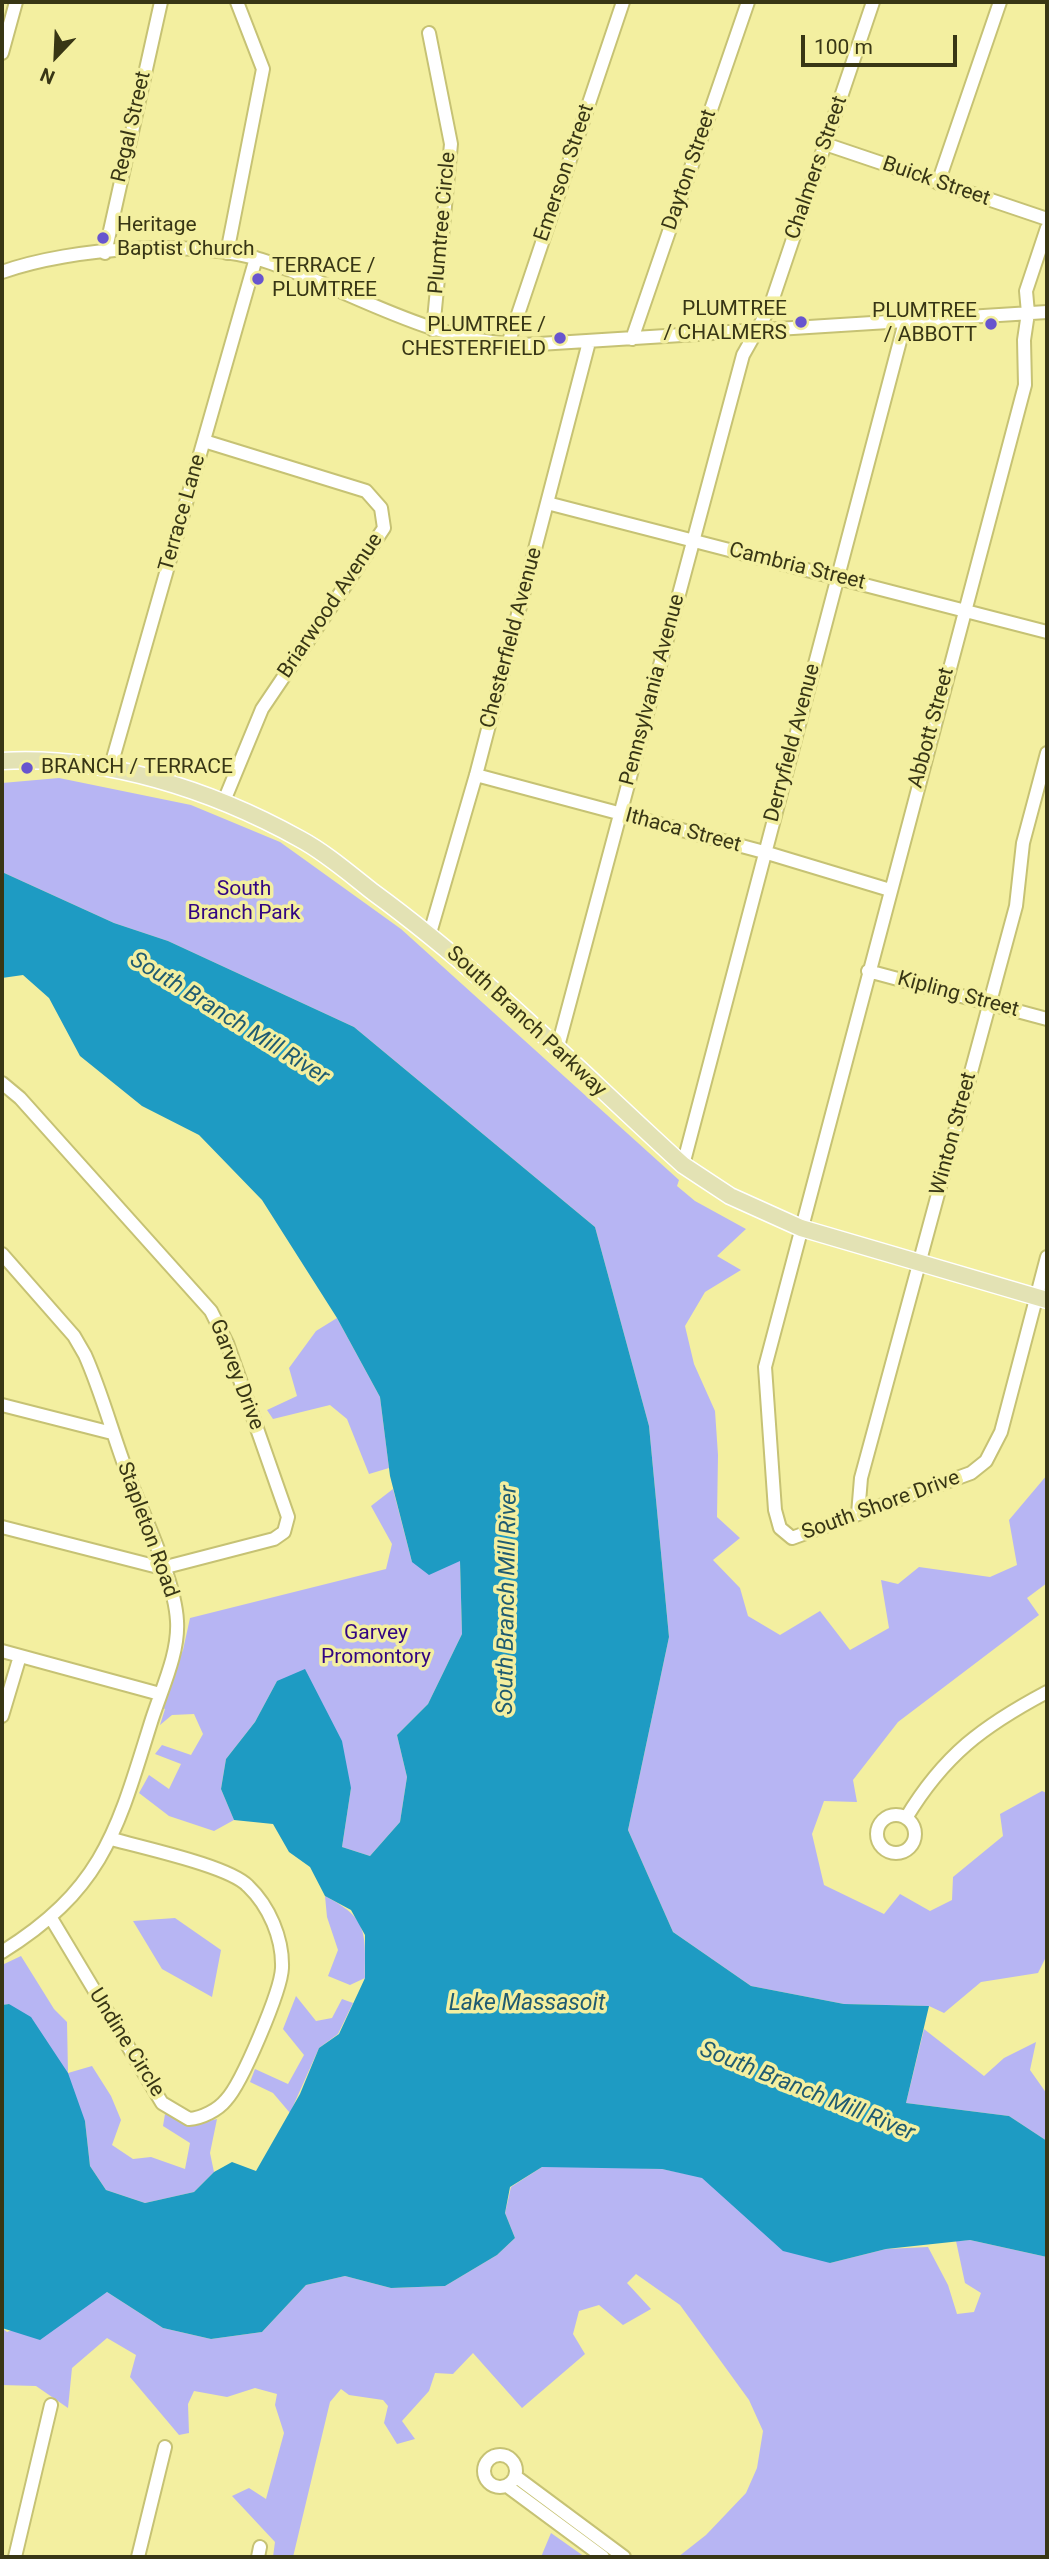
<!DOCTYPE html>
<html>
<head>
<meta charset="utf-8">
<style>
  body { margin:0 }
  #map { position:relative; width:1049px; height:2559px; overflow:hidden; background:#f3efa0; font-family:Roboto,sans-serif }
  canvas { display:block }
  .frame { position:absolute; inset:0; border:4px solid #383615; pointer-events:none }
  .north { position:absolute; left:21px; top:21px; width:70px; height:70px; -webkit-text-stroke:5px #f3efa0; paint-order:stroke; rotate:203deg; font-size:19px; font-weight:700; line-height:28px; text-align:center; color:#383615 }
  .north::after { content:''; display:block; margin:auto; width:24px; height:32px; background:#383615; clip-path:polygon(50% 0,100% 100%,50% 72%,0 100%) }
  .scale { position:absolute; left:801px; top:35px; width:156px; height:32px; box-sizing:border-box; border:4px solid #383615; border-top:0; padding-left:9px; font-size:21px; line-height:24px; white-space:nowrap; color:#383615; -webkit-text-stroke:5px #f3efa0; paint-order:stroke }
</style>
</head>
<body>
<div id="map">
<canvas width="1049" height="2559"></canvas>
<div class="frame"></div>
<div class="north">N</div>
<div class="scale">100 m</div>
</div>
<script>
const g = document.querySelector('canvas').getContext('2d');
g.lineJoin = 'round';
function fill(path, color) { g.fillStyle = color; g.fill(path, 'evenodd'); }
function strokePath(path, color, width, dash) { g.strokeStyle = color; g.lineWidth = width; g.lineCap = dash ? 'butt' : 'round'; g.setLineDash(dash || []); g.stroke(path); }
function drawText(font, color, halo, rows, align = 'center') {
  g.font = font + ' Roboto,sans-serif'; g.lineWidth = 7; g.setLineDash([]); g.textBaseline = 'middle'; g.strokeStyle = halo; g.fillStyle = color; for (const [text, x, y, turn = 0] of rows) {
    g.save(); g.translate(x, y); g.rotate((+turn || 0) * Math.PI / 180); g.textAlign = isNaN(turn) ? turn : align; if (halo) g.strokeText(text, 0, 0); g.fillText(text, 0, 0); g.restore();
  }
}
fill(new Path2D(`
  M59,778L191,805L280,842L401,929L679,1180L677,1186L695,1201L746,1229L717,1256L741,1270L705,1292L685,1326L694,1364L715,1411L718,1455L717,1517L740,1538L713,1560L740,1588L748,1616L780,1635L820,1611L850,1650L889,1628L881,1580L898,1584L919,1567L990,1577L1017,1565L1009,1520L1047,1475V1583L1027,1598L1039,1615L898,1722L853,1780L857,1802L824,1801L812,1834L824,1885L884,1914L900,1894L930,1911L952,1900L953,1877L1003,1836L1000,1814L1042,1791L1047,1793V1955L1038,1973L981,1982L944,2013L929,2006L844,2004L751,1986L673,1932L628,1830L669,1637L649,1426L595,1227L354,1027L168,941L114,923L2,872V783Z
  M337,1318L380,1397L389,1468L369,1474L347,1419L330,1405L273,1419L267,1410L297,1396L289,1368L316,1331Z
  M393,1489L412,1562L460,1561L462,1634L428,1704L397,1735L407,1777L400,1822L370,1856L342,1847L351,1788L277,1681L255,1722L226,1759L221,1789L234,1820L214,1831L169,1816L139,1793L149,1775L169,1789L181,1764L155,1754L162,1745L191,1755L203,1734L194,1714L172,1715L160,1725L165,1709L159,1707L183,1650L190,1618L386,1569L392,1544L371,1506Z
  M325,1896C369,1919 365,1932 365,1978L350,1985L328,1976L338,1950L327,1917Z
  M175,1918L221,1950L212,1997L162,1969L133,1921Z
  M21,1956L54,2009L67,2022L68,2073L92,2066L111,2096L121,2120L112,2145L133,2159L151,2157L185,2169L190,2143L163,2126L165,2114L190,2126L217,2119L210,2153L214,2172L194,2192L145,2203L106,2190L90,2166L85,2121L9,2004L2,2005V1965Z
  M296,1996L316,2021L332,2018L342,1999L353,2003L338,2034L319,2048L290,2113L273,2093L250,2082L255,2069L288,2084L304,2055L283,2029Z
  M924,2029L984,2076L1004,2058L1036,2042L1030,2070L1047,2094V2141L1009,2116L906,2103Z
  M601,2166L662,2169L702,2177L742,2211L830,2263L886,2249L928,2247L948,2285L957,2314L974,2312L981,2293L965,2283L956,2241L970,2240L1047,2257V2557H678L706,2535L746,2493L757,2468L763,2431L749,2400L680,2305L636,2274L627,2283L651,2309L623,2325L599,2305L579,2311L573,2334L585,2354L522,2408L473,2353L453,2374L435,2373L429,2391L402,2421L415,2439L397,2444L384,2423L388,2406L383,2400L349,2395L341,2389L330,2402L293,2557H273L275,2542L232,2496L249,2488L266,2499L284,2433L275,2405L277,2394L255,2388L227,2397L194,2391L188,2404L189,2433L179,2435L130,2377L136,2355L107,2338L72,2368L68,2408L36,2386L2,2385V2328L7,2332L107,2292L163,2328L211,2339L262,2332L306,2285L345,2276L391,2288L445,2286L497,2255L515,2238L505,2213L511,2187L542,2167Z
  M551,2533L585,2557H541Z`), '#b7b5f3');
fill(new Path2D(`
  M2,872L114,923L168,941L354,1027L595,1227L649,1426L669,1637L628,1830L673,1932L751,1986L844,2004L929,2006L906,2103L1009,2116L1047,2141V2257L970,2240L886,2249L830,2263L783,2251L702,2178L662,2169L542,2167L510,2187L505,2213L515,2238L497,2255L445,2286L391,2288L345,2276L306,2285L262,2332L211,2339L163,2328L107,2292L40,2340L2,2328V2005L9,2004L31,2017L68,2073L85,2121L90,2166L106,2190L145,2203L194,2192L214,2172L232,2162L256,2171L300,2094L319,2048L339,2034L365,1978V1935L351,1910L325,1896L310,1867L289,1852L273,1824L234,1820L221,1789L226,1759L255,1722L277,1681L305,1669L342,1741L351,1788L342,1847L370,1856L400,1822L407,1777L397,1735L428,1704L462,1634L460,1561L429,1575L412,1562L390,1476L380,1397L337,1318L262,1200L199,1135L142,1106L80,1056L49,998L23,975L2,978Z`), '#1e9bc3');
const minor = new Path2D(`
  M429,33L451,144L433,330
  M2,53L16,2
  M825,144L1047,219
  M938,183L1000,2
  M1047,228L1026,291L1028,313L1024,340L1025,385L765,1367L775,1510L780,1528L792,1538L971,1473L986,1461L1001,1432L1047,1257
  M105,253L161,2
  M227,253L263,69L237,2
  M2,272C72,247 200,238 271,263C358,294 428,341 523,345L1047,312
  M632,339L748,2
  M508,344L623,2
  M204,441L366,491L381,508L384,528L262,709L224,801
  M547,503L1047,632
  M110,769L256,258
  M476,775L764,852L890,890
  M430,933L476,775L589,342
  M868,971L1047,1019
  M557,1050L743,355L770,307L873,2
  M2,1083L20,1098L211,1311L227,1343L288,1517L284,1532L274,1539L162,1568L2,1527
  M683,1165L905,322
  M2,1254L74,1336L85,1355C102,1393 113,1436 128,1475C143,1515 175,1580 177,1621C179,1653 162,1688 152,1719C118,1827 105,1888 2,1952
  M2,1405L112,1433
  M858,1514L861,1478L1016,906L1023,843L1047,753
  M2,1651L160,1694
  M2,1716L20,1656
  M877 1834a19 19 0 1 1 38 0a19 19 0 1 1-38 0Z
  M906,1818C944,1755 983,1726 1047,1692
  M51,1918L162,2103L189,2119C202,2118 218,2110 226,2100C242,2083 281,1991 282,1968C283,1938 269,1906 248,1886C229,1866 143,1848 112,1839
  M484 2471a16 16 0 1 1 32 0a16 16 0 1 1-32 0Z
  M515,2476L624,2557
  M507,2486L603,2557
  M15,2557L51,2405
  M138,2557L165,2447
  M258,2557L260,2547`);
const major = new Path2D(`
  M2,761C104,755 212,790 300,839C326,853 350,874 373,892C484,973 582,1073 683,1165L730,1196L801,1228L1047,1300`);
strokePath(minor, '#c6c274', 16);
strokePath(major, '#fff', 19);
strokePath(minor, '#fff', 12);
strokePath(major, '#e3e2b4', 16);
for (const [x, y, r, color] of [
  [103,238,7,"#6855ce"],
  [258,279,7,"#6855ce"],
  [801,322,7,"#6855ce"],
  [991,324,7,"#6855ce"],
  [560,338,7,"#6855ce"],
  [27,768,7,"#6855ce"]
]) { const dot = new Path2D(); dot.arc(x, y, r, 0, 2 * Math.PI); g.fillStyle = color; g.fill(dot); strokePath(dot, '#f3efa0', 2.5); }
drawText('21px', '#383615', '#f3efa0', [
  ["Regal Street",132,127,-77],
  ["Chalmers Street",817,168,-71],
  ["Dayton Street",690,170,-71],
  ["Emerson Street",565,173,-71],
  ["Buick Street",936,182,19],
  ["Plumtree Circle",443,223,-85],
  ["Terrace Lane",183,513,-74],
  ["Cambria Street",797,567,14],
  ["Briarwood Avenue",331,606,-56],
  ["Chesterfield Avenue",512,638,-75],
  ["Pennsylvania Avenue",653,690,-75],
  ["Abbott Street",932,728,-75],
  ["Derryfield Avenue",793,743,-75],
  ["Ithaca Street",683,831,15],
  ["Kipling Street",958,995,15],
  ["South Branch Parkway",526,1022,43],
  ["Winton Street",954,1134,-75],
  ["Garvey Drive",236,1375,69],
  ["South Shore Drive",881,1506,-20],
  ["Stapleton Road",147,1530,70],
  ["Undine Circle",126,2043,58]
]);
drawText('21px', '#383615', '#f3efa0', [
  ["Heritage",117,226],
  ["Baptist Church",117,250],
  ["TERRACE /",272,267],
  ["PLUMTREE",272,291],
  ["PLUMTREE",787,310,"right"],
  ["/ CHALMERS",787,334,"right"],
  ["PLUMTREE",977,312,"right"],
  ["/ ABBOTT",977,336,"right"],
  ["PLUMTREE /",546,326,"right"],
  ["CHESTERFIELD",546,350,"right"],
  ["BRANCH / TERRACE",41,768]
], 'left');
drawText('21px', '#320582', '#f3efa0', [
  ["South",244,890],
  ["Branch Park",244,914],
  ["Garvey",376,1634],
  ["Promontory",376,1658]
]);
drawText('italic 23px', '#1f5b71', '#f3efa0', [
  ["South Branch Mill River",229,1019,32],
  ["South Branch Mill River",508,1600,-89],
  ["Lake Massasoit",527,2004],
  ["South Branch Mill River",807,2092,22]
]);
</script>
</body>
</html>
